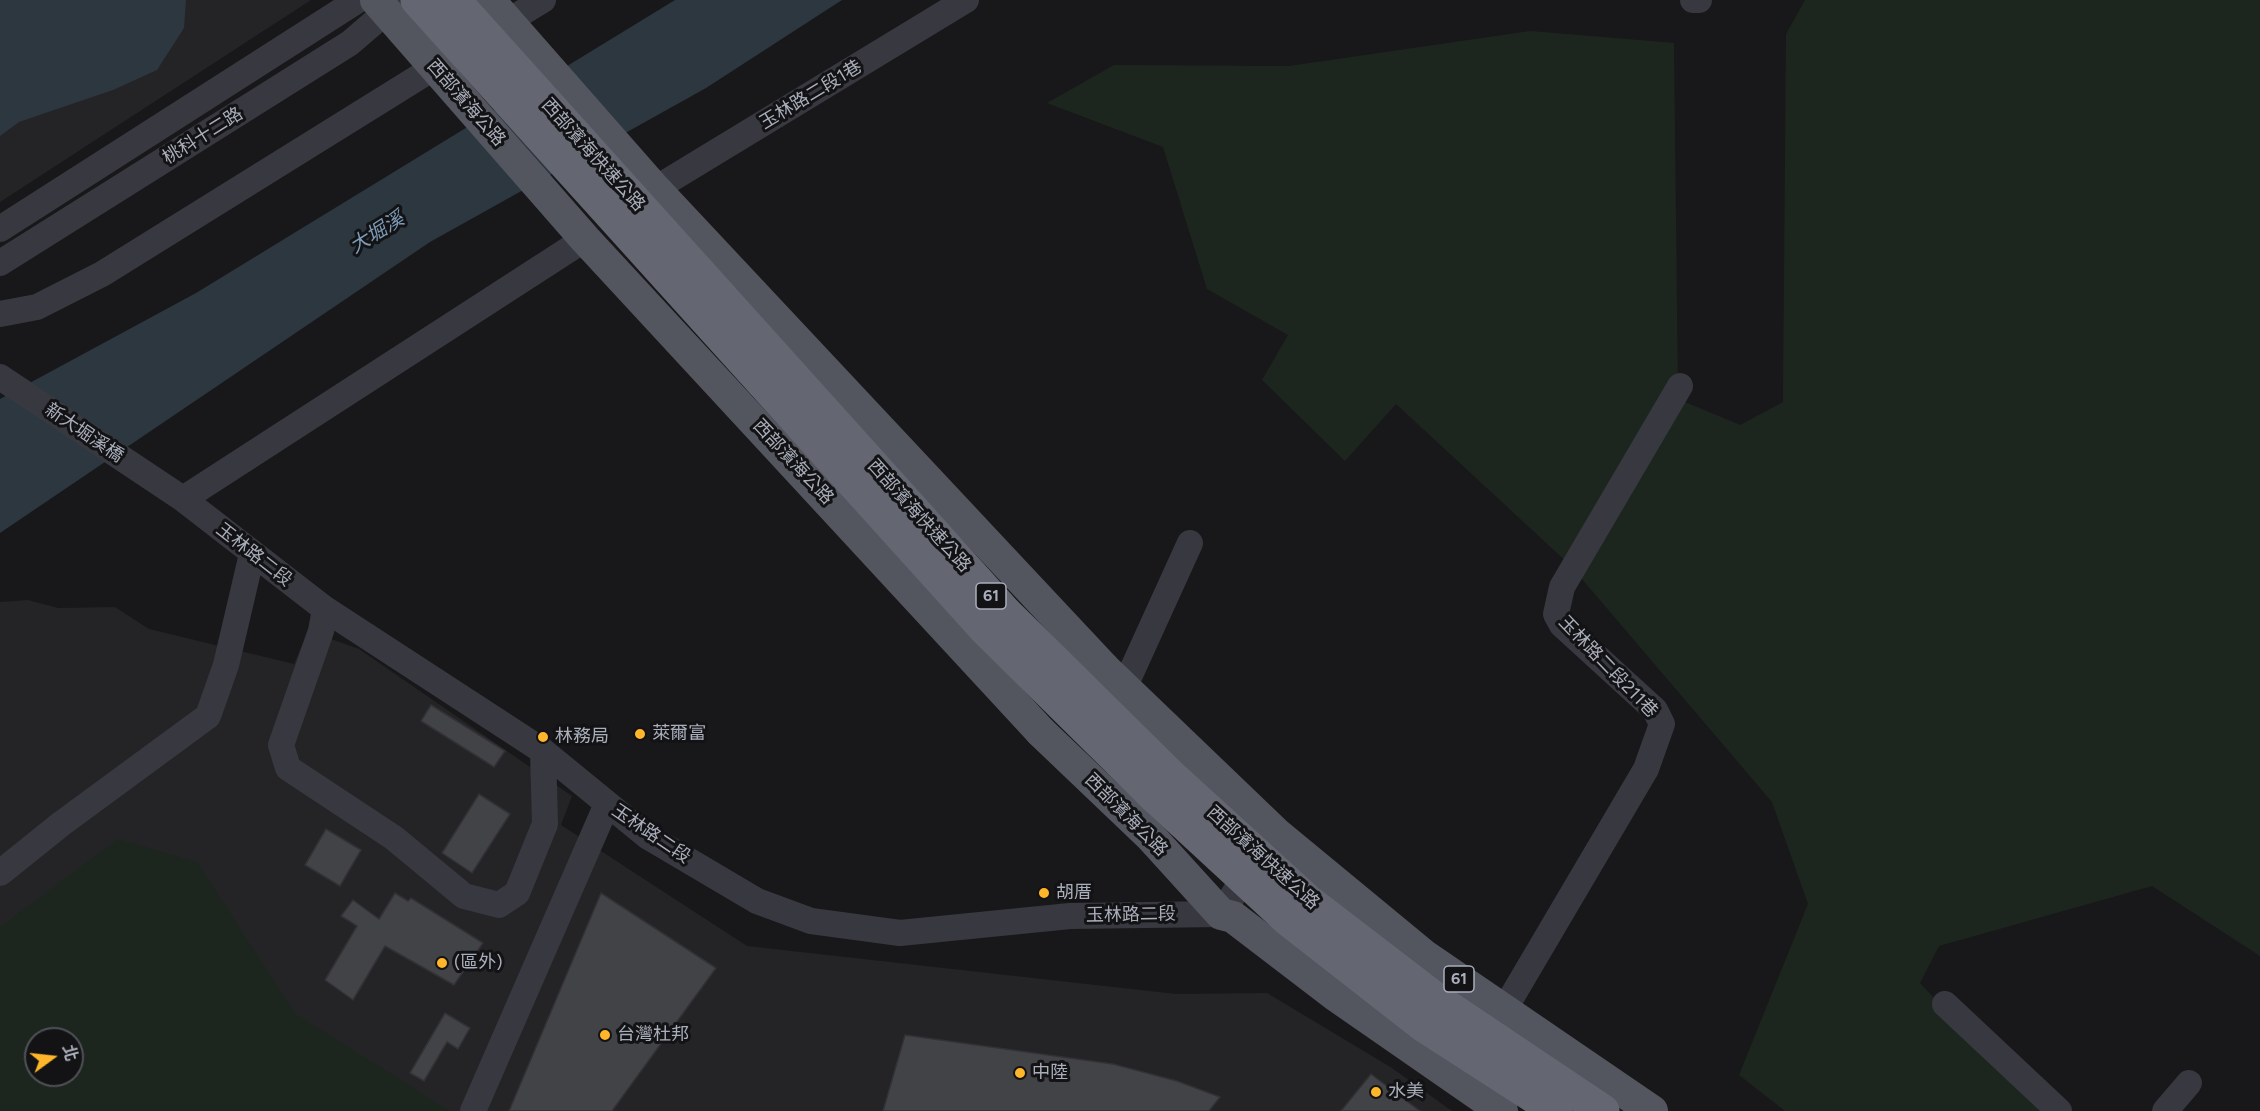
<!DOCTYPE html>
<html>
<head>
<meta charset="utf-8">
<style>
  body { margin:0 }
  #map { position:relative; width:2260px; height:1111px; overflow:hidden; background:#18181a; font-family:Figtree,"Noto Sans TC",sans-serif }
  canvas { display:block }
  .north { position:absolute; left:24px; top:1027px; width:60px; height:60px; box-sizing:border-box; background:#131315; border:2px solid #4f5157; border-radius:50%; rotate:75deg; font-size:16px; font-weight:700; line-height:24px; text-align:center; color:#a9aebb }
  .north::after { content:''; display:block; margin:auto; width:21px; height:27px; background:#ffb62b; clip-path:polygon(50% 0,100% 100%,50% 72%,0 100%) }
</style>
</head>
<body>
<div id="map">
<canvas width="2260" height="1111"></canvas>
<div class="north">北</div>
</div>
<script>
const g = document.querySelector('canvas').getContext('2d');
g.lineJoin = 'round';
function fill(path, color) { g.fillStyle = color; g.fill(path, 'evenodd'); }
function strokePath(path, color, width, dash) { g.strokeStyle = color; g.lineWidth = width; g.lineCap = dash ? 'butt' : 'round'; g.setLineDash(dash || []); g.stroke(path); }
function drawText(font, color, halo, rows, align = 'center') {
  g.font = font + ' Figtree,"Noto Sans TC",sans-serif'; g.lineWidth = 6; g.setLineDash([]); g.textBaseline = 'middle'; g.strokeStyle = halo; g.fillStyle = color; for (const [text, x, y, turn = 0] of rows) {
    g.save(); g.translate(x, y); g.rotate((+turn || 0) * Math.PI / 180); g.textAlign = isNaN(turn) ? turn : align; if (halo) g.strokeText(text, 0, 0); g.fillText(text, 0, 0); g.restore();
  }
}
fill(new Path2D(`
  M0,0H311L0,202Z
  M28,600L58,608L115,607L149,629L294,664L308,631L359,649L572,796L561,825L747,946L1176,994L1267,993L1392,1068L1452,1111H0V602ZM36,1039H72V1075H36Z`), '#242427');
fill(new Path2D(`
  M1805,0H2260V956L2152,886L1939,946L1920,983L2040,1111H1785L1739,1075L1808,904L1772,802L1570,565L1396,404L1345,461L1262,380L1288,335L1207,289L1163,147L1047,103L1114,65L1289,66L1530,31L1674,43L1678,399L1740,425L1783,402L1786,34Z
  M118,839L197,862L296,1014L450,1111H0V927ZM36,1039H72V1075H36Z`), '#1d261e');
fill(new Path2D(`
  M0,0H186L184,28L157,70L113,90L19,122L0,136Z
  M675,0H842L706,88L430,242L0,533V399L196,293Z`), '#2c3740');
const building = new Path2D(`
  M431,705L505,751L494,767L421,721Z
  M479,794L510,814L472,873L442,853Z
  M326,829L361,850L340,886L305,865Z
  M395,893L408,901L411,898L483,943L454,985L385,946L353,1000L325,980L357,926L341,916L353,900L379,919Z
  M601,893L716,968L612,1111H509Z
  M445,1013L470,1028L458,1049L447,1042L424,1081L410,1073Z
  M905,1035L1113,1064L1177,1081L1220,1097L1209,1111H883Z
  M1371,1074L1420,1111H1341Z`);
fill(building, '#424347');
strokePath(building, '#313136', 1.5);
strokePath(new Path2D(`
  M1693,0H1699
  M492,31L543,0
  M655,189L966,0
  M0,229L358,0
  M0,263L350,43L400,0
  M0,314L37,307L102,274L451,57
  M0,377L183,499L325,609L543,751L647,836L757,901L811,921L900,933L1070,916L1221,914L1253,864
  M183,499L585,239
  M325,609L321,631L281,745L288,768L394,838L464,896L499,905L517,893L545,824L543,751
  M1124,688L1190,543
  M0,873L61,824L208,716L226,665L252,554
  M1945,1004L2059,1111
  M1504,1010L1646,769L1662,724L1655,710L1562,625L1556,614L1562,587L1680,386
  M473,1111L607,804
  M2165,1111L2189,1083`), '#383940', 26);
strokePath(new Path2D(`
  M1104,668L1276,833L1425,956L1652,1111
  M1041,732L1151,837L1221,914L1233,917L1335,995L1502,1111`), '#54565f', 32);
strokePath(new Path2D(`
  M376,0L585,239L1041,732
  M489,0L655,189L1104,668`), '#54565f', 32);
strokePath(new Path2D(`
  M417,0L984,628L1155,797L1287,919L1424,1026L1556,1111
  M454,0L1006,613L1170,775L1307,900L1436,999L1603,1111`), '#646771', 33);
for (const [x, y, r, color] of [
  [640,734,6,"#ffb62b"],
  [543,737,6,"#ffb62b"],
  [1044,893,6,"#ffb62b"],
  [442,963,6,"#ffb62b"],
  [605,1035,6,"#ffb62b"],
  [1020,1073,6,"#ffb62b"],
  [1376,1092,6,"#ffb62b"]
]) { const dot = new Path2D(); dot.arc(x, y, r, 0, 2 * Math.PI); g.fillStyle = color; g.fill(dot); strokePath(dot, '#131315', 2); }
for (const [x, y, w] of [
  [991,596,30],
  [1459,979,30]
]) { const box = new Path2D(); box.roundRect(x - w / 2, y - 13, w, 26, 4.5); g.fillStyle = '#131315'; g.fill(box); strokePath(box, '#a9aebb', 1.5); }
drawText('bold 16px', '#a9aebb', null, [
  ["61",991,596],
  ["61",1459,979]
]);
drawText('18px', '#a9aebb', '#131315', [
  ["玉林路二段1巷",811,95,-31],
  ["西部濱海公路",466,103,49],
  ["桃科十二路",203,136,-32],
  ["西部濱海快速公路",593,155,48],
  ["新大堀溪橋",84,433,34],
  ["西部濱海公路",793,462,47],
  ["西部濱海快速公路",919,516,48],
  ["玉林路二段",254,555,38],
  ["玉林路二段211巷",1608,667,46],
  ["西部濱海公路",1126,815,45],
  ["玉林路二段",651,834,34],
  ["西部濱海快速公路",1263,858,42],
  ["玉林路二段",1131,915,-1]
]);
drawText('18px', '#a9aebb', '#131315', [
  ["萊爾富",652,734],
  ["林務局",555,737],
  ["胡厝",1056,893],
  ["(區外)",454,963],
  ["台灣杜邦",617,1035],
  ["中陸",1032,1073],
  ["水美",1388,1092]
], 'left');
drawText('italic 20px', '#7d9db9', '#131315', [
  ["大堀溪",377,233,-32]
]);
</script>
</body>
</html>
